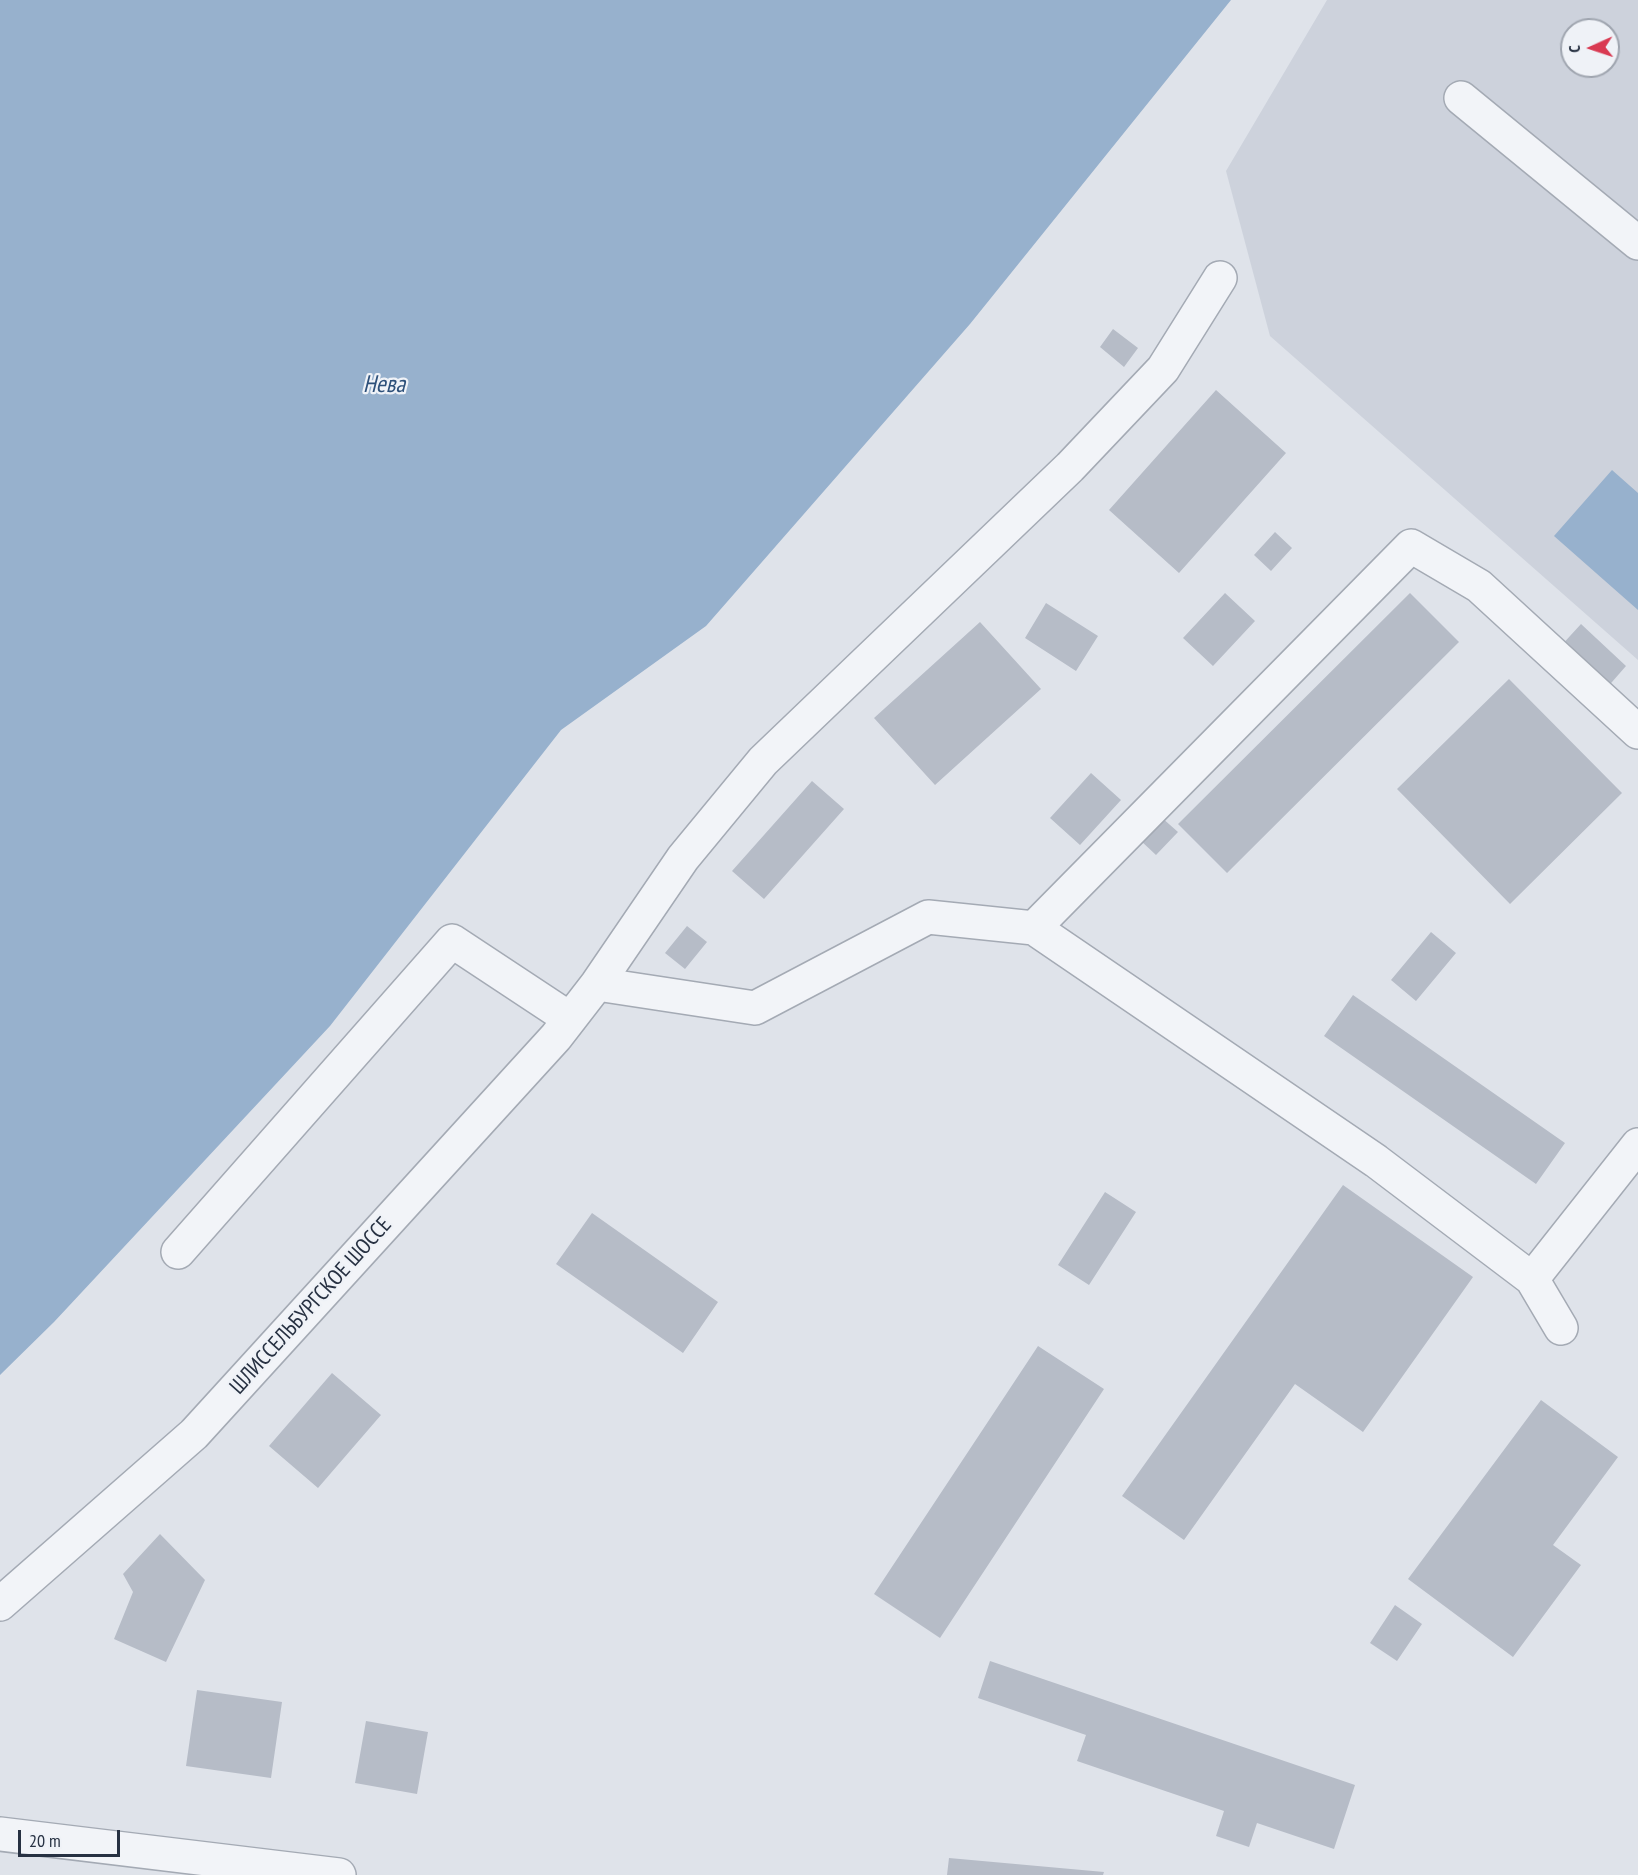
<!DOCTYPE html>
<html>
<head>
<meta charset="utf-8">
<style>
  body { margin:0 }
  #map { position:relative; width:1638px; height:1875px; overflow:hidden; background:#dfe3ea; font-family:"PT Sans Narrow",sans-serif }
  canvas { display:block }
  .north { position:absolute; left:1560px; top:18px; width:60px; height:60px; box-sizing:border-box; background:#eff2f7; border:2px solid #9fa5af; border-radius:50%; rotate:267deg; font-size:16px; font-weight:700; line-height:24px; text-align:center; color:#273142 }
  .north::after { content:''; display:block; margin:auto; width:21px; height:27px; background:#d93a52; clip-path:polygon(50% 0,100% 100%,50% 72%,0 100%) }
  .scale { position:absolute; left:18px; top:1830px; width:102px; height:27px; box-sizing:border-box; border:3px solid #273142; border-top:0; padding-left:8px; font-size:18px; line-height:21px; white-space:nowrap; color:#273142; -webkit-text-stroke:4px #eff2f7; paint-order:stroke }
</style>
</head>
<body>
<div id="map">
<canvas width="1638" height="1875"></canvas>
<div class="north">С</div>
<div class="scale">20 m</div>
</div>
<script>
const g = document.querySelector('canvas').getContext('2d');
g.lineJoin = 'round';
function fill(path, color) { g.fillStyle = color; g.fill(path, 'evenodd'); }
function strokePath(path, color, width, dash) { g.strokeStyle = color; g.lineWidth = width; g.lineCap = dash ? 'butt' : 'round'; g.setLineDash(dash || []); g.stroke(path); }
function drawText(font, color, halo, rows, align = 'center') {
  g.font = font + ' "PT Sans Narrow",sans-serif'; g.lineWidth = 4.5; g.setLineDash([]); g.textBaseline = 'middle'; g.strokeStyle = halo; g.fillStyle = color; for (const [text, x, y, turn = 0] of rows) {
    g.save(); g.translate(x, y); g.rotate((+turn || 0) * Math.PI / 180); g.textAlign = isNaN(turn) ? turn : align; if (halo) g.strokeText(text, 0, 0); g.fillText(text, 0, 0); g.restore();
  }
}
fill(new Path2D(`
  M1327,0H1638V660L1270,336L1226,171ZM1572,30H1608V66H1572Z`), '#cdd2dc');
fill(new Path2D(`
  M0,0H1231L970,324L706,626L561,730L330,1026L54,1322L0,1375Z
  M1612,470L1638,493V610L1554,536Z`), '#97b1cd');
fill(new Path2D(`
  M1113,329L1138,348L1124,367L1100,347Z
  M1216,390L1286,453L1179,573L1109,510Z
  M1275,532L1292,548L1271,571L1254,555Z
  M1225,593L1255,621L1213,666L1183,638Z
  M1410,593L1459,642L1227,873L1178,824Z
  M1046,603L1098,636L1076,671L1025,638Z
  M980,622L1041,689L935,785L874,718Z
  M1581,624L1626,666L1605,690L1559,648Z
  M1509,679L1622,793L1510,904L1397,789Z
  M1091,773L1121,800L1080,845L1050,818Z
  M812,781L844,809L764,899L732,871Z
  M1161,817L1178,832L1156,855L1140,840Z
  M687,926L707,942L685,969L665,953Z
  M1431,932L1456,953L1416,1001L1391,980Z
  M1353,995L1565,1143L1536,1184L1324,1036Z
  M1343,1185L1473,1277L1363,1432L1295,1384L1184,1540L1122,1496Z
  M1105,1192L1136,1212L1089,1285L1058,1265Z
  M592,1213L718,1302L683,1353L556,1264Z
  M1038,1346L1104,1389L940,1638L874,1594Z
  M332,1373L381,1415L318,1488L269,1446Z
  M1541,1400L1618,1457L1553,1545L1581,1565L1513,1657L1408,1579Z
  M160,1534L205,1580L166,1662L114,1639L133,1592L123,1574Z
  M1395,1605L1422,1624L1397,1661L1370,1643Z
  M990,1661L1355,1785L1334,1849L1257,1823L1249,1847L1216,1836L1224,1811L1077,1761L1086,1735L978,1698Z
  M197,1690L282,1702L271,1778L186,1766Z
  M366,1721L428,1732L417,1794L355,1783Z
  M949,1858L1104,1872L1103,1875H947Z`), '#b6bcc7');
const minor = new Path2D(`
  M1461,98L1638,243
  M1034,928L1411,546L1479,586L1638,732
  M597,984L755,1008L928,917L1034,928L1376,1161L1532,1279L1561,1328
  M178,1252L452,941L570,1019
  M1532,1279L1638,1145
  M0,1604L194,1434L556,1037L597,984L683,858L763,761L1070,467L1163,369L1220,278
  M0,1834L339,1875`);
strokePath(minor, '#a4aab4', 36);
strokePath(minor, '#f2f4f8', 33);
drawText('22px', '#273142', '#eff2f7', [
  ["ШЛИССЕЛЬБУРГСКОЕ ШОССЕ",311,1306,-48]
]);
drawText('italic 24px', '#2d507a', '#eff2f7', [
  ["Нева",384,385]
]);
</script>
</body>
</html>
